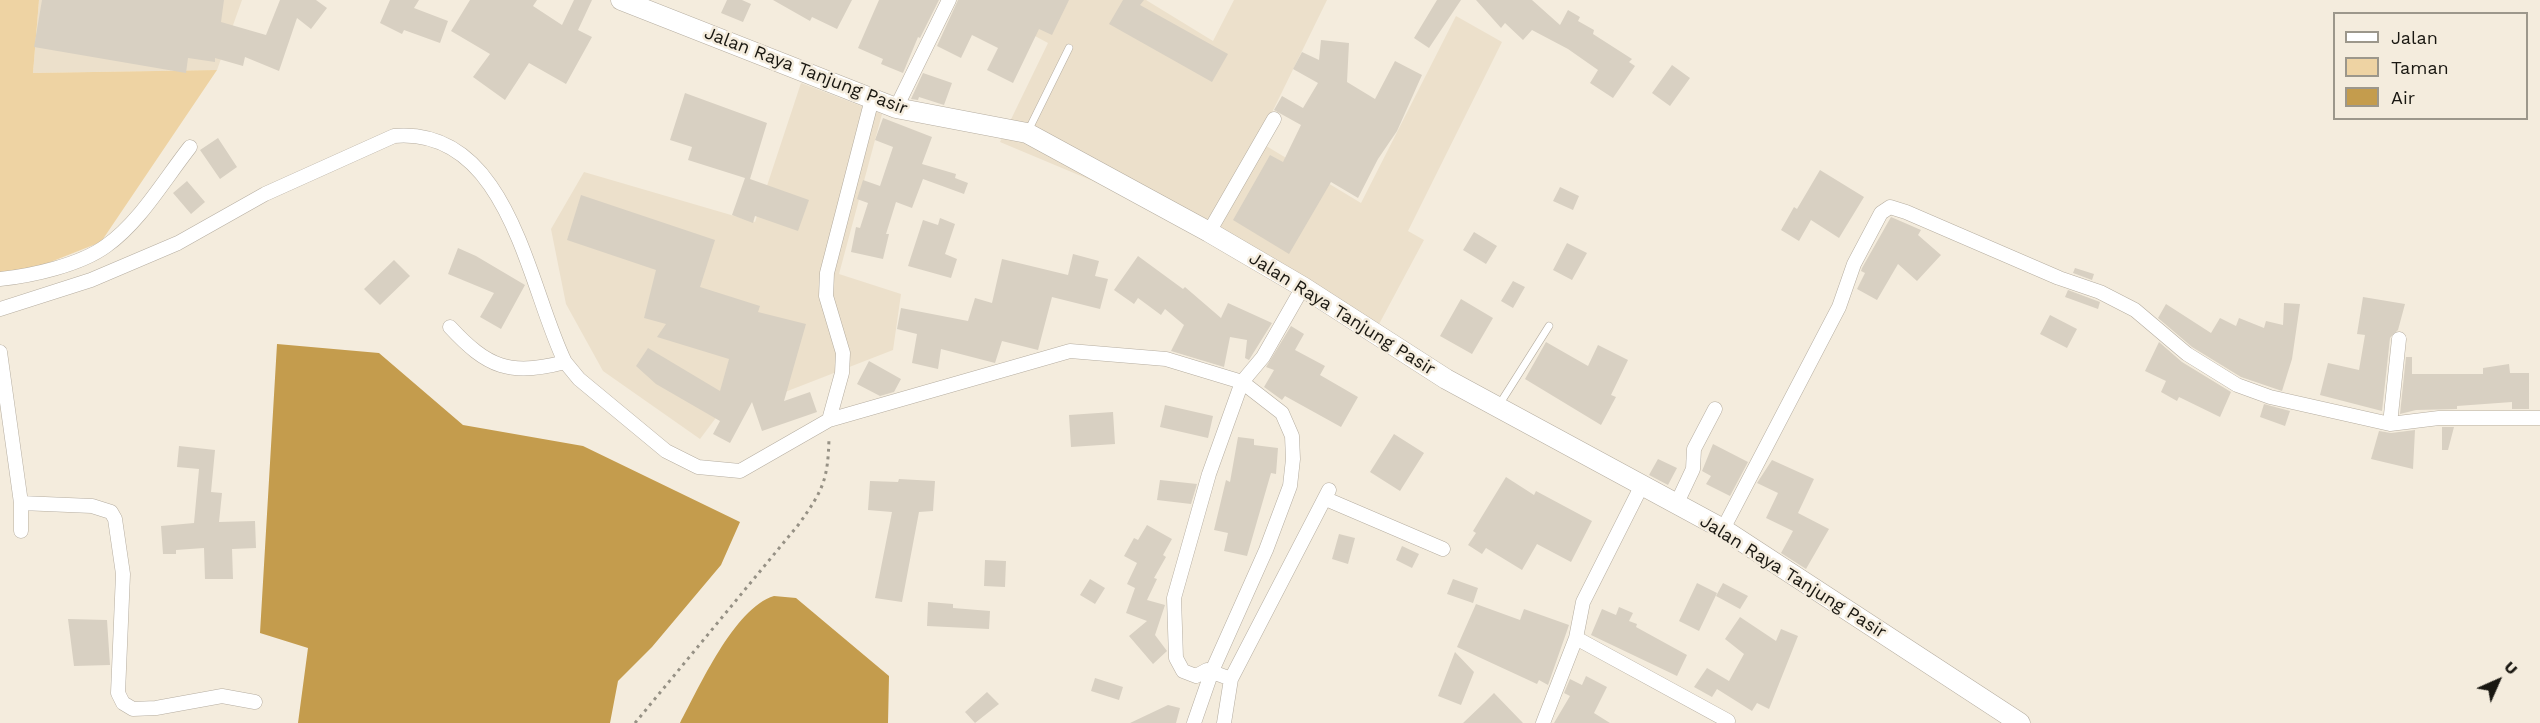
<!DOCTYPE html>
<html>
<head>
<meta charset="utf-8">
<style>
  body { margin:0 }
  #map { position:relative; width:2540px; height:723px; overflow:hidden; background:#f4ecdd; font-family:"Work Sans",sans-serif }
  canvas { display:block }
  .legend { position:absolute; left:2333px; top:12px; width:195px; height:108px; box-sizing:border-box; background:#f4ecdd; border:2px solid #9c978b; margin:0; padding:8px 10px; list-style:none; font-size:18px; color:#191711 }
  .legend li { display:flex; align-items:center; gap:12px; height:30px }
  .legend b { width:30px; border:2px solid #9c978b }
  .north { position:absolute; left:2468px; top:651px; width:60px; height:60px; -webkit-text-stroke:4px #f4ecdd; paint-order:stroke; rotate:45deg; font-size:16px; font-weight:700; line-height:24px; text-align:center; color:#191711 }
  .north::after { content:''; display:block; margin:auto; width:21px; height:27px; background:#191711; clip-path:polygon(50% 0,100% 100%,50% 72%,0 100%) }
</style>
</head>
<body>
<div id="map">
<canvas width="2540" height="723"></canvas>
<ul class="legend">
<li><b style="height:8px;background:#fff"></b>Jalan</li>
<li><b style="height:16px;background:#eed3a3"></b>Taman</li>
<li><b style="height:16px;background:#c49c4d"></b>Air</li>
</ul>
<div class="north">U</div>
</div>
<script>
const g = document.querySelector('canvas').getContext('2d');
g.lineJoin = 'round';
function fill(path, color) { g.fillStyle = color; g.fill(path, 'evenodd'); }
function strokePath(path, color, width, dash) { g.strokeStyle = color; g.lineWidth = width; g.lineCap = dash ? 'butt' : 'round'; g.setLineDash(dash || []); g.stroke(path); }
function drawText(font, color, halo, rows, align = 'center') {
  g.font = font + ' "Work Sans",sans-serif'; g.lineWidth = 5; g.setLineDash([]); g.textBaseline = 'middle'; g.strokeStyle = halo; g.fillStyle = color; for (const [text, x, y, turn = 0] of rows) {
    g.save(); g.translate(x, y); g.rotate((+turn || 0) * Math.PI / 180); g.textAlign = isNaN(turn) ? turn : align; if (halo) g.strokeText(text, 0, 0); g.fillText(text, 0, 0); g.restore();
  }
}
fill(new Path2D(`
  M39,0H242L217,70L33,73Z
  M1019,0H1146L1213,41L1234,0H1327L1258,141L1361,203L1456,16L1502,42L1408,231L1424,240L1370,341L1225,246L1093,181L1000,142L1048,43L1007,21Z
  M801,83L882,114L839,274L901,294L893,350L780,394L736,391L700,439L603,371L566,304L551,229L584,172L755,222Z`), '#ece0cb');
fill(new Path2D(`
  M0,0H39L33,73L217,70L101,242L0,282Z`), '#eed3a3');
fill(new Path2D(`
  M277,344L379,353L463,425L583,446L740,522L721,565L652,647L618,681L610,723H298L308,648L260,633Z
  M774,596L796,598L889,676L888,723H680C699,688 734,608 774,596Z`), '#c49c4d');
fill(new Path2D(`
  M42,0H224L221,22L266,35L280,0H316L327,8L311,29L297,18L279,71L245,57L243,66L215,58V62L188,58L186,73L34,47Z
  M390,0H419L414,8L448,21L440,43L404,30L402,34L380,23Z
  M470,0H537L533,6L562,25L574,0H592L578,30L592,37L566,84L529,63L505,100L473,77L490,54L451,31Z
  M727,0H742L751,4L743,22L721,13Z
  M773,0H852L837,29L812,17L810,21Z
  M879,0H939L920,38L918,37L903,73L881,64L883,59L858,48Z
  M958,0H1069L1052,35L1039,29L1013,83L987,70L998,48L972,35L961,58L937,46Z
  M1123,0H1144L1140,5L1228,54L1212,82L1109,24Z
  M1437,0H1461L1429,48L1414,38Z
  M1476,0H1532L1560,25L1568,10L1580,17L1578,21L1594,30L1593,34L1632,59L1629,62L1635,66L1613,98L1590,83L1598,70L1568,49L1532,30L1523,40L1505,23L1501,28Z
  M1321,40L1349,43L1347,82L1375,99L1395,61L1422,75L1397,131L1378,159L1358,198L1331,182L1289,254L1233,220L1270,155L1283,162L1301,125L1274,110L1282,96L1303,108L1318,83L1293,69L1302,52L1319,60Z
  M1672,65L1690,78L1670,106L1652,93Z
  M923,73L952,83L944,105L919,97L918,100L911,99Z
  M685,93L767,123L750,179L809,200L798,231L755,216L753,223L732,215L745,178L688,160L692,147L670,140Z
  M883,118L932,137L922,164L956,174L955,178L968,183L964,194L923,179L912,208L896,202L886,234H889L883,259L851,252L856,227L860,228L868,203L857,199L863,180L880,186L893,147L875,140Z
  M218,138L237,167L220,179L200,150Z
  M1820,170L1864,197L1839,238L1811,220L1799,241L1781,230L1794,207L1797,209Z
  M187,181L205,202L191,214L173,193Z
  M1560,187L1579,196L1573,210L1553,201Z
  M581,195L715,240L700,287L760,306L758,312L806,324L784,401L810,392L817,412L762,431L752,402L730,443L713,434L720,421L656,384L636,366L648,348L720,391L729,359L657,337L666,324L644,318L656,270L567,240Z
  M1891,217L1921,230L1918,235L1941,255L1917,281L1898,264L1877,300L1857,289L1865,273L1861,271L1862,268Z
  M940,218L955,224L945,254L957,259L951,278L908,266L923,220L938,225Z
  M1474,232L1497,246L1486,264L1463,250Z
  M1567,243L1587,253L1572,280L1553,270Z
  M458,248L476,256L525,285L501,329L480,317L494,293L448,274Z
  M1073,254L1099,261L1095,276L1108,279L1100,309L1052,297L1038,350L1002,341L995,363L941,349L938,369L912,363L917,334L897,329L901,308L968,321L975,298L992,303L1002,259L1068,275Z
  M1138,256L1183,289L1185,287L1221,318L1228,303L1272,323L1249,360L1245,358L1247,340L1230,337L1224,367L1171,351L1184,325L1165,309L1161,315L1138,298L1134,304L1114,290Z
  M394,260L410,276L380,305L364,289Z
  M2075,268L2094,274L2092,280L2073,273Z
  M1513,281L1525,287L1513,308L1501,301Z
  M2068,290L2100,302L2098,309L2065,297Z
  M2363,297L2405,304L2398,330L2390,338L2382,411L2320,395L2328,363L2359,370L2365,335L2357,334Z
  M1461,299L1493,318L1472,354L1440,336Z
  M2284,303L2300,304L2292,359L2282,391L2241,377L2192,347L2158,318L2166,304L2211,333L2220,318L2236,326L2239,318L2264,328L2266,321L2283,325Z
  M2050,315L2077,329L2067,348L2040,334Z
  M1291,326L1304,334L1295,350L1325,366L1320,375L1358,397L1341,427L1285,396L1282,400L1264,387L1274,370L1266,367Z
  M1546,342L1588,366L1598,345L1628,360L1611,395L1616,397L1601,425L1525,379Z
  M2159,342L2182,362L2231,392L2220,417L2179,397L2177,401L2161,392L2166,381L2145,371Z
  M2406,357H2412V374H2483V368L2509,364L2510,373H2529V409H2512V402L2457,406V409L2416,410L2400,414Z
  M869,361L901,379L894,392L880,396L857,384Z
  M2264,404L2290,411L2285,426L2260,417Z
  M1165,405L1213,416L1208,438L1160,427Z
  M1113,412L1115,444L1071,447L1069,415Z
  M2442,427H2454L2448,450H2442Z
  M2415,430L2413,469L2371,459L2379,431L2391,433Z
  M1394,434L1424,453L1400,491L1370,472Z
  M1238,437L1254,439V445L1278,448L1276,474L1271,473L1247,556L1224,551L1228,533L1214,530L1226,480L1230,482Z
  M1713,444L1748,462L1730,496L1706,484L1711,476L1702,471Z
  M179,446L215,450L211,492L222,493L219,522L255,521L256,548L232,549L233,579H205L204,548L176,550V554H163L161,526L194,523L199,469L177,467Z
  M1658,459L1677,468L1668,485L1649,475Z
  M1772,460L1814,479L1798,513L1829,529L1806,569L1781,553L1793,531L1766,518L1778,493L1757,483Z
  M1506,477L1534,495L1536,491L1592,521L1571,562L1537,544L1522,570L1486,548L1482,554L1468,545L1476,533L1473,531Z
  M899,479L935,481L933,511L919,512L902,602L875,598L892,512L868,510L870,481L898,482Z
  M1160,480L1197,484L1191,504L1157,500Z
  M1147,525L1172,539L1163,555L1166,557L1154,578L1157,579L1147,600L1165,605L1155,635L1167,651L1153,664L1129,636L1147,621L1126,613L1135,588L1127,584L1137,563L1124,556L1134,538L1138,540Z
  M1339,534L1355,538L1348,564L1332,559Z
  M1402,546L1419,554L1412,568L1396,560Z
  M985,560L1006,561L1005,587L984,586Z
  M1090,579L1105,588L1095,604L1080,595Z
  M1453,579L1478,588L1473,603L1447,594Z
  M1697,583L1717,593L1699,631L1679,621Z
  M1723,583L1748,596L1740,609L1716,596Z
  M928,602L953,604V608L990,611L989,629L927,626Z
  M1476,604L1520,620L1524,609L1569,625L1548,685L1539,680L1537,684L1457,647Z
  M1619,607L1633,613L1629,621L1637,624L1636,627L1687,655L1677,676L1591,635L1602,609L1616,615Z
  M1740,617L1776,641L1781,629L1798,636L1769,709L1757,703L1752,711L1717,689L1712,697L1694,687L1707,668L1729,681L1744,654L1725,639Z
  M68,619L107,620L110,665L74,666Z
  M1455,652L1474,672L1461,705L1438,696Z
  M1586,676L1607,687L1594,713L1610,723H1554L1570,696L1564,693L1570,679L1582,685Z
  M1095,678L1123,687L1119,700L1091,691Z
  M987,692L999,704L975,723L965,712Z
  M1494,693L1523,723H1463L1484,703Z
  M1168,705L1180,708L1176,723H1130Z`), '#d8d0c2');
const lane = new Path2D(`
  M1028,131L1069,48
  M1499,405L1549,326`);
const street = new Path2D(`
  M896,108L949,0
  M1209,232L1274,119
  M0,279C31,276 80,265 106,246C140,222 164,180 190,147
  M0,309L91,280L178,243L265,194L394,136C509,126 528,287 565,362L579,379L666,451L698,467L740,471L829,420L1070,351L1166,359L1242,382L1282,413L1292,436L1293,459L1290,486L1266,550L1212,671L1194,723
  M450,327C487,367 510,377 565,362
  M0,352L21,503V531
  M829,420L842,373L843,353L826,296L827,273L872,99
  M2390,424L2399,339
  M1326,499L1443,549
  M21,503L92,506L111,512L115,519L123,574L118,693L123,703L133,709L156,708L222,696L255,702
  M1676,505L1693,469L1694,449L1715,409
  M1723,529L1839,307L1854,264L1881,213L1890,207L1906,212L2059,278L2100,292L2135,310L2187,354L2237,385L2270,397L2390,424L2439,418H2540
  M1576,638L1728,721
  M1231,679L1207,670L1196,676L1183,671L1176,658L1174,598L1209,474L1242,382L1263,357L1303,287
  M1224,723L1231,679L1329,490
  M1543,723L1576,638L1583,602L1641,487`);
const secondary = new Path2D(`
  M621,0L896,108L1027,133L1209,232L1303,287L1446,379L1723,529L2020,723`);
strokePath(lane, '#b5ada0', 8);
strokePath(street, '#b5ada0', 15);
strokePath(secondary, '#b5ada0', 21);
strokePath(new Path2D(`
  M635,723L799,524C823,490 828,480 829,438`), '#969185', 3, [3, 4.5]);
strokePath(lane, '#fff', 7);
strokePath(street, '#fff', 14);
strokePath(secondary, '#fff', 20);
drawText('18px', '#191711', '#f4ecdd', [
  ["Jalan Raya Tanjung Pasir",806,71,21],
  ["Jalan Raya Tanjung Pasir",1342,314,32],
  ["Jalan Raya Tanjung Pasir",1793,577,32]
]);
</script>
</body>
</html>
